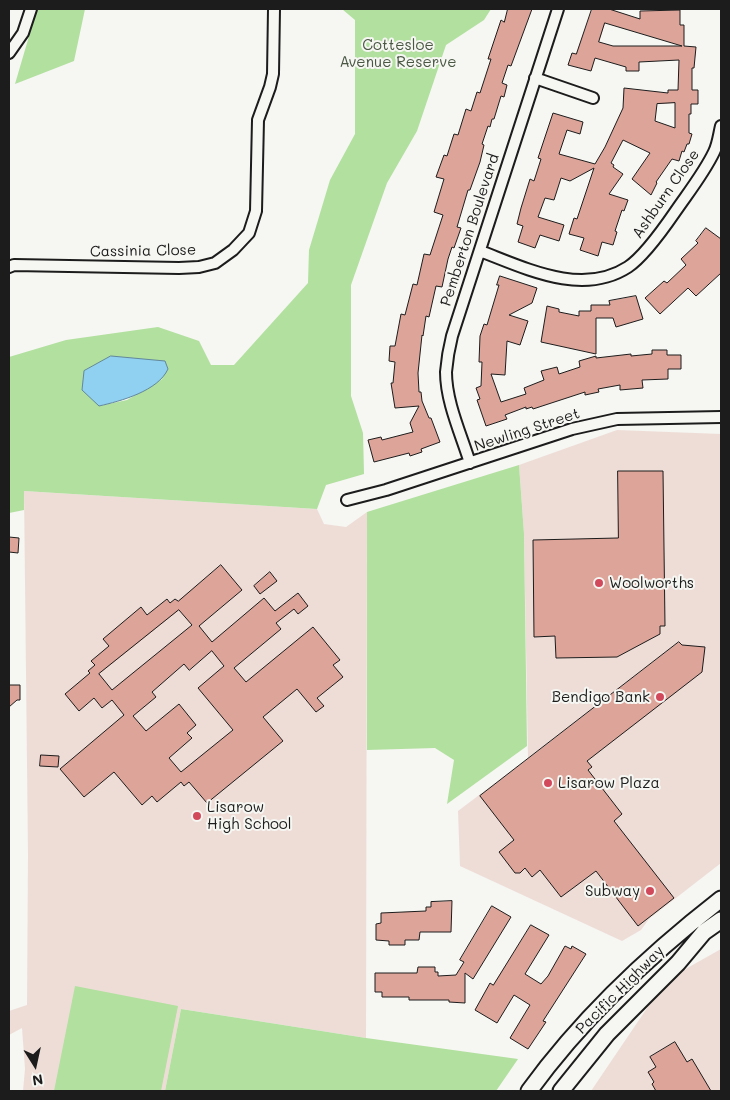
<!DOCTYPE html>
<html>
<head>
<meta charset="utf-8">
<style>
  body { margin:0 }
  #map { position:relative; width:730px; height:1100px; overflow:hidden; background:#f6f6f2; font-family:Mali,sans-serif }
  canvas { display:block }
  .frame { position:absolute; inset:0; border:10px solid #1c1c1c; pointer-events:none }
  .north { position:absolute; left:10px; top:1040px; width:50px; height:50px; -webkit-text-stroke:4px #f6f6f2; paint-order:stroke; rotate:170deg; font-size:14px; font-weight:700; line-height:20px; text-align:center; color:#1c1c1c }
  .north::after { content:''; display:block; margin:auto; width:18px; height:22px; background:#1c1c1c; clip-path:polygon(50% 0,100% 100%,50% 72%,0 100%) }
</style>
</head>
<body>
<div id="map">
<canvas width="730" height="1100"></canvas>
<div class="frame"></div>
<div class="north">N</div>
</div>
<script>
const g = document.querySelector('canvas').getContext('2d');
g.lineJoin = 'round';
function fill(path, color) { g.fillStyle = color; g.fill(path, 'evenodd'); }
function strokePath(path, color, width, dash) { g.strokeStyle = color; g.lineWidth = width; g.lineCap = dash ? 'butt' : 'round'; g.setLineDash(dash || []); g.stroke(path); }
function drawText(font, color, halo, rows, align = 'center') {
  g.font = font + ' Mali,sans-serif'; g.lineWidth = 4; g.setLineDash([]); g.textBaseline = 'middle'; g.strokeStyle = halo; g.fillStyle = color; for (const [text, x, y, turn = 0] of rows) {
    g.save(); g.translate(x, y); g.rotate((+turn || 0) * Math.PI / 180); g.textAlign = isNaN(turn) ? turn : align; if (halo) g.strokeText(text, 0, 0); g.fillText(text, 0, 0); g.restore();
  }
}
fill(new Path2D(`
  M617,430L721,434V863L649,919L641,930L622,941L460,866L458,811L528,758L524,534L519,465Z
  M24,491L317,509L324,524L346,527L367,512L366,1038L181,1009L165,1091H23L25,1069L22,1028L9,1035V1011L27,1005L28,855Z
  M721,949V1091H591L666,980Z`), '#eeddd7');
fill(new Path2D(`
  M37,9H85L74,61L15,84Z
  M342,9H491L484,20L446,45L417,131L387,183L351,285V396L363,433L364,474L326,485L317,509L24,491V510L9,513V357L66,340L158,327L199,341L211,365H234L308,283L309,250L330,180L355,134V20ZM164,378L127,400L99,406Z
  M519,465L524,534L527,746L447,804L454,760L435,748L367,750V512Z
  M75,986L178,1006L161,1091H54Z
  M181,1009L366,1038L518,1059L496,1091H165Z`), '#b1e09f');
const water = new Path2D(`
  M111,356L165,361L168,369C158,391 121,401 99,406L82,390L84,371Z`);
fill(water, '#90d0f1');
strokePath(water, '#62889c', 1);
const building = new Path2D(`
  M508,9H532L511,66L508,65L502,83L507,85L504,97L501,96L494,119H492L490,127L488,126L482,144L484,145L480,162L470,190H468L457,227L461,228L454,248L452,247L448,259L442,287L436,286L429,317L426,316L423,336L422,335L418,373L419,392H421L422,401L429,418H431L440,442L421,449L422,452L410,456L409,453L374,462L368,440L381,437L382,440L413,432L410,423L419,406L395,408L391,383H393L395,362L389,361L390,346H395L401,314L405,315L413,284L417,285L424,254L430,255L443,215L434,212L444,179L436,177L444,155L447,156L454,134L458,135L466,109L471,111L477,92L480,93L491,59H488L501,20L504,22Z
  M592,9H609L640,19V11L680,10V25H684V46L696,47L694,68H692V90H698V104H691V114H689V133L692,134L689,144H687L684,152L682,151L679,161L672,159L656,182L657,183L651,195L632,179L650,153L623,140L611,163L614,165L613,167L623,174L609,194L628,200L624,211L622,210L615,231L617,232L613,245L602,242L598,256L580,250L584,238L569,234L574,218L577,219L594,168L570,181L561,178L554,200L545,198L538,217L564,225L559,241L540,235L535,248L518,242L523,226L517,224L521,208L530,179L534,181L541,159L538,158L553,113L583,122L580,134L567,130L559,154L595,164L605,147L623,108L624,88L668,93V90H678L679,60L639,62V71H626V67L595,58L591,71L568,65L572,53L576,54ZM605,23L682,46H613L599,42ZM675,103V128L655,121L657,104Z
  M706,228L721,239V273L696,296L688,288L660,314L645,298L664,281L667,283L686,265L681,259L698,243L696,241Z
  M500,276L537,288L532,303L509,315L528,321L520,345L507,341L505,375L491,374L501,402L526,394L524,388L544,380L541,371L557,367L559,374L580,367L579,361L596,356V358L631,354V356L652,354V350H667V355H681V369H668V379L642,380L643,388L620,390V385L598,389L599,392L585,395V392L533,409L532,407L526,409V407L505,415L507,419L486,426L477,400L480,399L476,388L481,386L482,362H479L480,336L484,324L487,325L499,285H497Z
  M636,296L643,319L616,327L613,318H596V354L541,342L547,306L559,309V312L579,316V311H591V305H610L609,301Z
  M618,471H663L665,626H660V634L617,657L556,658L555,636L534,637L533,540L618,538Z
  M9,537L19,538L18,553L9,552Z
  M221,565L242,590L199,626L212,642L264,598L275,611L298,593L308,606L298,614L294,609L276,623L281,629L234,668L246,682L313,627L340,660L333,665L343,677L317,698L324,706L316,712L297,689L263,717L283,741L207,803L189,782L184,786L181,782L157,802L152,796L142,805L114,772L84,797L60,769L124,715L112,700L102,708L94,698L79,711L65,694L90,673L88,671L95,665L91,661L109,646L103,639L141,607L147,615L167,599L170,603L175,599L178,601ZM179,610L192,625L112,690L99,674ZM212,651L224,666L198,688L233,730L181,772L169,758L192,738L187,733L196,725L179,704L146,731L133,716L156,697L152,692L184,664L189,670Z
  M270,572L277,581L260,594L254,586Z
  M679,642L682,645L705,647L702,672L587,761L592,767L588,770L622,814L614,821L674,898L638,926L596,871L561,897L540,870L532,877L525,868L520,873H515L499,852L514,840L480,796Z
  M9,685H20V700H17L9,707Z
  M41,755L59,756L58,767L40,766Z
  M452,901L451,932H420L419,940H405V945H389V941L376,940V924L381,923V913L426,911V907H431V902Z
  M492,906L511,917L473,979L465,973V1003L449,1002V1000H409V997H382V992H375V973H417L418,967H435V972H438V976L456,975L464,962L460,960Z
  M531,925L549,935L525,974L541,984L548,976L565,946L571,949L572,946L586,954L543,1021L546,1022L528,1049L510,1038L530,1005L514,995L497,1023L475,1010L490,983L493,985Z
  M675,1042L687,1062L692,1059L711,1091H656L652,1084L654,1082L648,1072L656,1067L650,1057Z`);
fill(building, '#dda499');
strokePath(building, '#1c1c1c', 1);
const street = new Path2D(`
  M9,53L23,33L31,9
  M535,78L593,98
  M480,251C525,268 582,297 628,267C643,257 664,228 675,212C688,193 704,173 714,152C718,144 719,134 721,126
  M9,267L14,265L179,268L199,267L215,263L233,250L249,233L256,211L258,120L270,87L273,74L274,9
  M470,463C461,434 446,402 446,372C447,360 449,348 452,336L558,9
  M347,500L386,490L572,429L617,419L721,417`);
const primary = new Path2D(`
  M529,1091C582,1018 649,955 721,899
  M561,1091L607,1034L678,963L704,932L721,920`);
strokePath(street, '#1c1c1c', 14);
strokePath(primary, '#1c1c1c', 19);
strokePath(street, '#f6f6f2', 10);
strokePath(primary, '#f6f6f2', 15);
for (const [x, y, r, color] of [
  [599,583,5,"#d1495b"],
  [660,697,5,"#d1495b"],
  [548,783,5,"#d1495b"],
  [197,816,5,"#d1495b"],
  [650,891,5,"#d1495b"]
]) { const dot = new Path2D(); dot.arc(x, y, r, 0, 2 * Math.PI); g.fillStyle = color; g.fill(dot); strokePath(dot, '#f6f6f2', 2); }
drawText('15px', '#495743', '#f6f6f2', [
  ["Cottesloe",398,45],
  ["Avenue Reserve",398,62]
]);
drawText('15px', '#1c1c1c', '#f6f6f2', [
  ["Ashburn Close",666,194,-55],
  ["Pemberton Boulevard",470,230,-72],
  ["Cassinia Close",143,251,-1],
  ["Newling Street",527,430,-18],
  ["Pacific Highway",620,990,-45]
]);
drawText('15px', '#1c1c1c', '#f6f6f2', [
  ["Woolworths",609,583],
  ["Bendigo Bank",650,697,"right"],
  ["Lisarow Plaza",558,783],
  ["Lisarow",207,807],
  ["High School",207,824],
  ["Subway",640,891,"right"]
], 'left');
</script>
</body>
</html>
